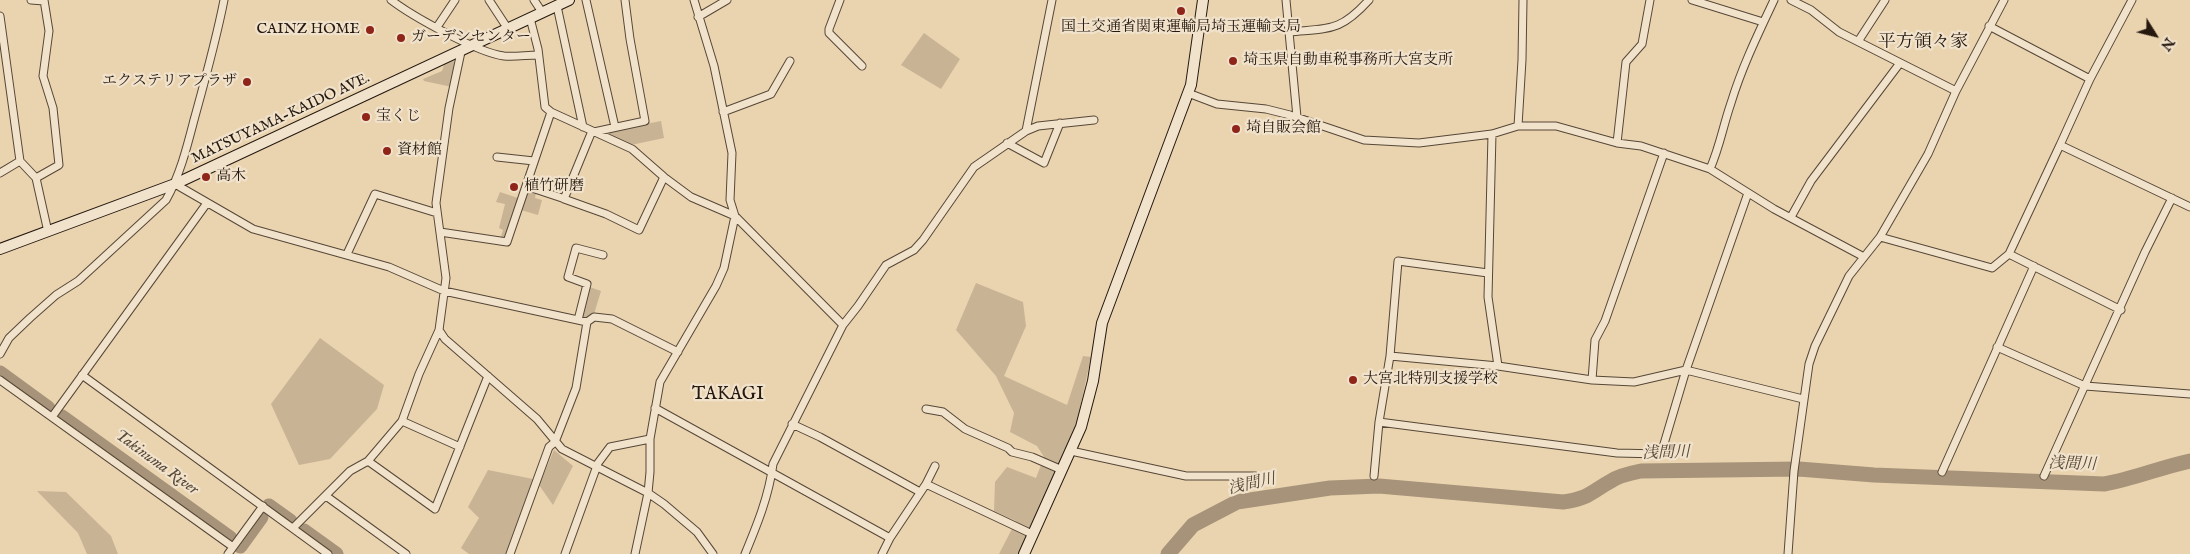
<!DOCTYPE html>
<html>
<head>
<meta charset="utf-8">
<style>
  body { margin:0 }
  #map { position:relative; width:2190px; height:554px; overflow:hidden; background:#ead3af; font-family:"IM FELL English",serif }
  canvas { display:block }
  .north { position:absolute; left:2130px; top:10px; width:50px; height:50px; -webkit-text-stroke:4px #f1e2cb; paint-order:stroke; rotate:126deg; font-size:14px; font-weight:700; line-height:20px; text-align:center; color:#24180f }
  .north::after { content:''; display:block; margin:auto; width:18px; height:22px; background:#24180f; clip-path:polygon(50% 0,100% 100%,50% 72%,0 100%) }
</style>
</head>
<body>
<div id="map">
<canvas width="2190" height="554"></canvas>
<div class="north">N</div>
</div>
<script>
const g = document.querySelector('canvas').getContext('2d');
g.lineJoin = 'round';
function fill(path, color) { g.fillStyle = color; g.fill(path, 'evenodd'); }
function strokePath(path, color, width, dash) { g.strokeStyle = color; g.lineWidth = width; g.lineCap = dash ? 'butt' : 'round'; g.setLineDash(dash || []); g.stroke(path); }
function drawText(font, color, halo, rows, align = 'center') {
  g.font = font + ' "IM FELL English","Noto Serif JP",serif'; g.lineWidth = 4.5; g.setLineDash([]); g.textBaseline = 'middle'; g.strokeStyle = halo; g.fillStyle = color; for (const [text, x, y, turn = 0] of rows) {
    g.save(); g.translate(x, y); g.rotate((+turn || 0) * Math.PI / 180); g.textAlign = isNaN(turn) ? turn : align; if (halo) g.strokeText(text, 0, 0); g.fillText(text, 0, 0); g.restore();
  }
}
fill(new Path2D(`
  M924,33L960,59L941,89L901,65Z
  M453,61L457,64L452,87L424,81L423,79L442,71L444,65Z
  M661,121L664,138L631,145L601,133Z
  M529,191L536,193L535,198L542,200L538,215L521,210L526,194Z
  M500,192L521,199L508,239L501,237L503,230L499,228L505,204L496,202Z
  M976,283L1023,302L1026,326L1004,376L1067,405L1083,356L1091,357L1077,422L1049,494L1021,554H999L1016,521L994,511L995,482L1007,467L1036,478L1044,457L1037,446L1010,432L1014,413L996,376L956,330Z
  M587,286L601,291L594,314L580,321Z
  M320,338L384,385L377,409L330,459L299,465L271,404Z
  M554,450L573,466L553,505L539,485Z
  M488,470L533,479L506,554H469L461,548L479,518L468,507Z
  M37,491L66,492L111,536L118,554H87L78,533Z`), '#c8b394');
strokePath(new Path2D(`
  M0,373L48,408
  M62,417L230,538
  M269,506L290,521
  M304,531L336,554
  M240,546L261,517
  M1168,554L1193,525L1237,502L1330,488L1379,486L1563,502C1588,499 1591,492 1611,481C1620,475 1631,473 1641,471L1799,469L1874,475L2104,484C2134,479 2161,467 2190,461`), '#a79379', 15);
const street = new Path2D(`
  M31,0L44,1
  M391,0C412,16 478,53 504,56C515,57 527,55 538,55
  M489,0L508,29
  M534,0L542,12
  M586,0L615,127
  M840,0L829,29V33L862,66
  M1286,0L1297,117
  M1692,0L1763,22
  M1791,0L1811,10L1839,32L1956,91
  M2132,0L2090,79L2060,145L2190,207
  M557,6L583,127
  M0,16L20,161L36,178L48,232
  M698,17L727,0
  M530,18L538,49L545,107L551,112L632,149L664,177L691,197L735,216L843,325
  M1989,26L2090,79
  M437,27L455,0
  M1289,32C1330,28 1340,32 1369,0
  M1859,40L1885,0
  M1188,93L1217,104L1266,109L1290,115L1364,140L1419,143L1492,134L1518,126H1556L1617,143L1641,146L1710,169L1774,209L1864,257
  M723,112L771,94L790,61
  M1518,126L1522,60L1523,0
  M592,131L564,199L606,214L639,230L664,177
  M1026,131L1038,126L1094,120
  M594,132L645,121L630,39L625,0
  M1492,134L1488,297L1498,366L1592,380L1634,382L1686,370L1803,399
  M1007,143L1044,163L1060,123
  M1617,143L1626,62L1642,44L1650,0
  M497,157L534,161
  M1710,169C1720,146 1723,126 1731,103C1742,67 1758,34 1774,0
  M0,173L20,161
  M36,178L59,165L53,108L43,76L49,31L44,0
  M175,184L253,229L389,267L444,291L587,322L594,317L612,319L678,352
  M526,186L565,199
  M1791,217L1811,181L1900,63
  M440,232L507,242L551,112
  M1880,237L1992,268L2009,254L2060,145
  M347,254L375,194L437,213
  M2009,254L2121,310
  M1488,273L1398,261L1390,356L1379,422L1617,453L1661,454L1686,370L1748,193
  M578,320L587,284L568,277L576,248L603,255
  M439,330L445,339L537,419L562,449L648,493L664,504L697,532L713,554
  M1997,347L2085,386L2190,394
  M0,354L9,338L30,318L56,295L78,281L166,200C180,175 187,147 194,120C205,80 216,41 224,0
  M1390,356L1498,366
  M82,375L328,554
  M0,380L233,547
  M1592,380L1595,340L1605,321L1664,153
  M655,408L890,538L882,554
  M926,409L943,412L965,429L1008,448L1012,452L1032,457L1062,470
  M52,417L207,203
  M402,421L460,447
  M792,424L820,437L920,492
  M1071,451L1186,476H1255
  M368,461L435,509L488,376
  M1942,472L2034,266
  M1374,476L1379,422
  M2044,476L2145,252L2172,198
  M926,484L935,466
  M326,496L406,554
  M293,528L350,471L368,461L402,421L419,374L439,330L446,278L436,203L449,108L461,52
  M890,538L926,484L1032,534
  M228,554L263,506
  M510,554L549,447L555,442L576,388L587,322
  M565,554L598,463L610,447L650,439
  M635,554L648,493L650,472V439L660,382L716,286L724,268L735,216L730,200L732,153L714,66L694,0
  M745,554C757,525 769,496 773,464L843,325L858,306L886,265L914,250L923,240L974,167L1026,131L1052,0
  M1788,554L1794,471L1809,364L1815,346L1849,276L1880,237L1928,154L1956,91L2004,0`);
const secondary = new Path2D(`
  M0,249L175,184L569,0
  M1024,554L1081,427L1093,381L1102,323L1191,85L1203,0`);
strokePath(street, '#564737', 9);
strokePath(secondary, '#24180f', 12);
strokePath(street, '#f1e2cb', 7);
strokePath(secondary, '#f1e2cb', 10);
for (const [x, y, r, color] of [
  [1181,11,5,"#8f2418"],
  [370,30,5,"#8f2418"],
  [401,38,5,"#8f2418"],
  [1233,61,5,"#8f2418"],
  [247,82,5,"#8f2418"],
  [366,117,5,"#8f2418"],
  [1236,129,5,"#8f2418"],
  [387,151,5,"#8f2418"],
  [206,177,5,"#8f2418"],
  [514,187,5,"#8f2418"],
  [1353,380,5,"#8f2418"]
]) { const dot = new Path2D(); dot.arc(x, y, r, 0, 2 * Math.PI); g.fillStyle = color; g.fill(dot); strokePath(dot, '#f1e2cb', 2); }
drawText('15px', '#24180f', '#f1e2cb', [
  ["国土交通省関東運輸局埼玉運輸支局",1181,28,"center"],
  ["CAINZ HOME",360,30,"right"],
  ["ガーデンセンター",411,38],
  ["埼玉県自動車税事務所大宮支所",1243,61],
  ["エクステリアプラザ",237,82,"right"],
  ["宝くじ",376,117],
  ["埼自販会館",1246,129],
  ["資材館",397,151],
  ["高木",216,177],
  ["植竹研磨",524,187],
  ["大宮北特別支援学校",1363,380]
], 'left');
drawText('15px', '#24180f', '#f1e2cb', [
  ["MATSUYAMA-KAIDO AVE.",281,119,-25]
]);
drawText('italic 16px', '#584939', '#f1e2cb', [
  ["浅間川",1666,454,-2],
  ["Takinuma River",156,463,36],
  ["浅間川",2072,465,2],
  ["浅間川",1252,485,-13]
]);
drawText('18px', '#24180f', '#f1e2cb', [
  ["平方領々家",1923,43],
  ["TAKAGI",728,395]
]);
</script>
</body>
</html>
